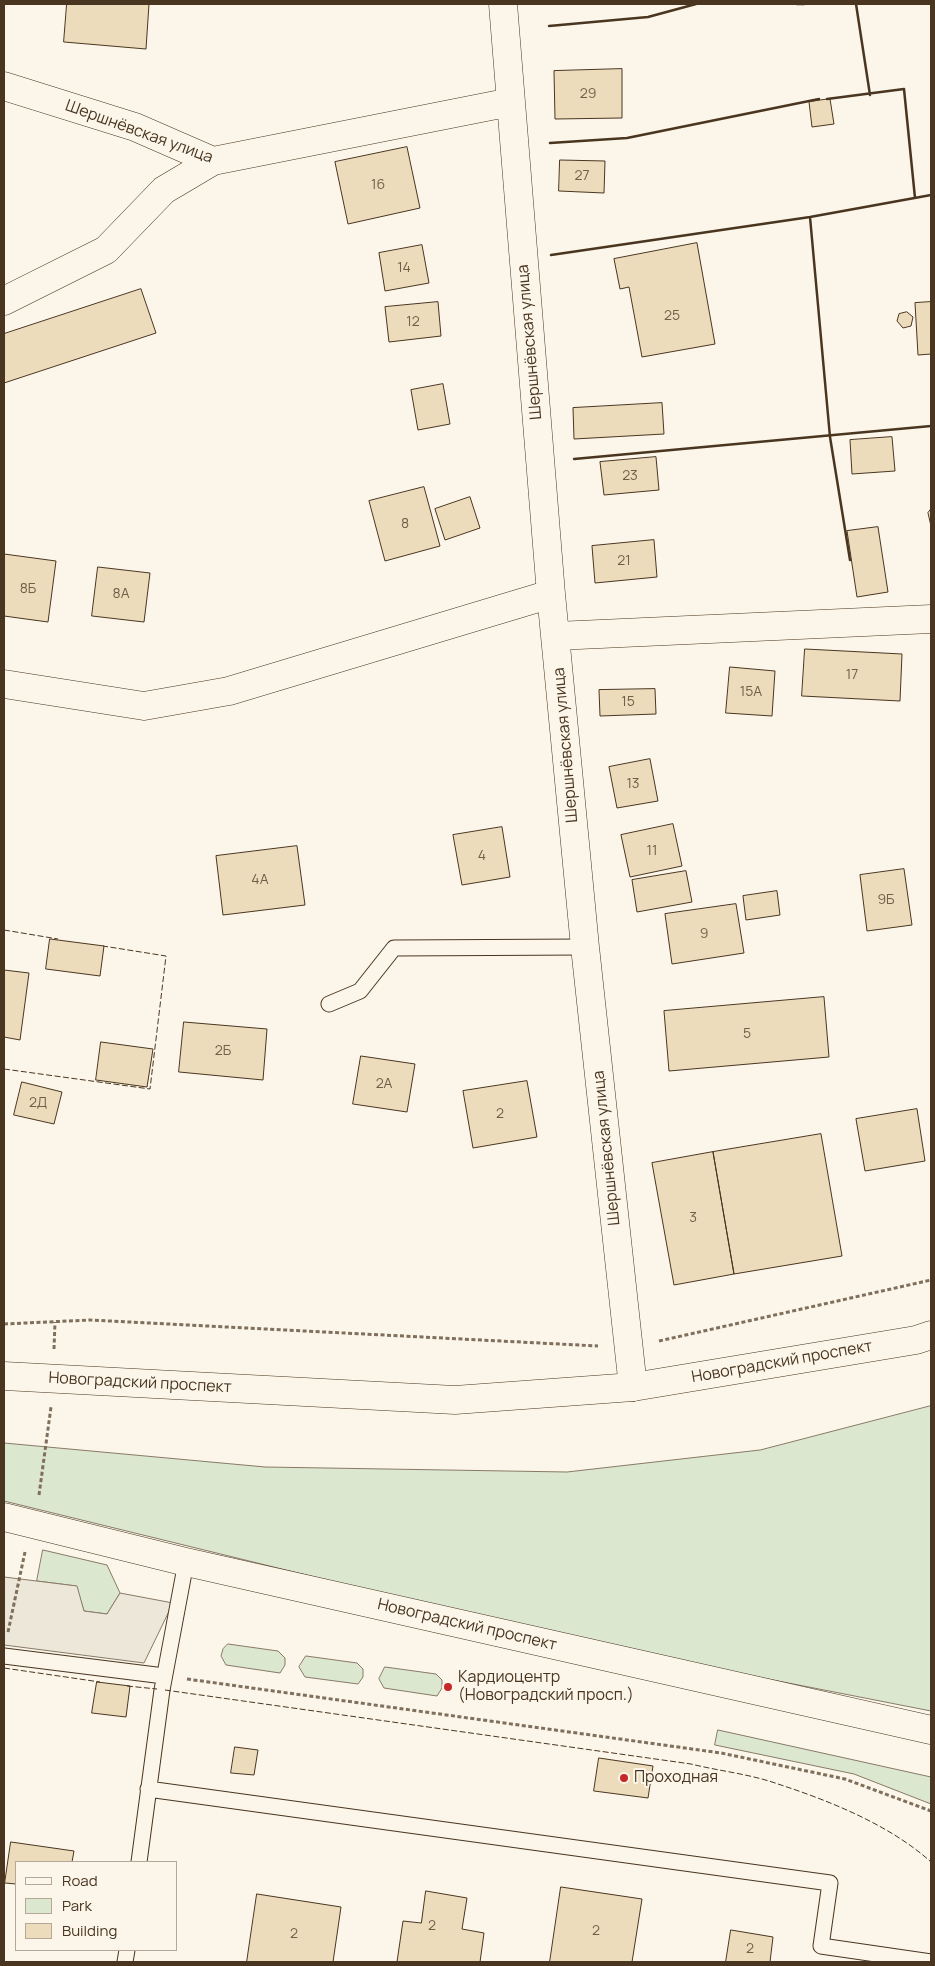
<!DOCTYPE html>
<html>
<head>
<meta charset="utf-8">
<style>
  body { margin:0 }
  #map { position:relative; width:935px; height:1966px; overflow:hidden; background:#fbf6e9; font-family:Manrope,sans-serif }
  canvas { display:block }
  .frame { position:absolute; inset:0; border:5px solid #4a3520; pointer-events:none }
  .legend { position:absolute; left:15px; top:1861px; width:162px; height:90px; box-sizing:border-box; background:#fbf6e9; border:1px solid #b4a999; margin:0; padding:6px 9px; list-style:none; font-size:15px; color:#4a3520 }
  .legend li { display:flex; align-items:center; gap:10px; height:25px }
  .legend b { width:25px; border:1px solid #b4a999 }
</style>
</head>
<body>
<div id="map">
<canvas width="935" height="1966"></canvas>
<div class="frame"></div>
<ul class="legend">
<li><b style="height:6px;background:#fbf6e9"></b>Road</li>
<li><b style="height:14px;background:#dce7d0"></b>Park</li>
<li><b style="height:14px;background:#ecdcbc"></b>Building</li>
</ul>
</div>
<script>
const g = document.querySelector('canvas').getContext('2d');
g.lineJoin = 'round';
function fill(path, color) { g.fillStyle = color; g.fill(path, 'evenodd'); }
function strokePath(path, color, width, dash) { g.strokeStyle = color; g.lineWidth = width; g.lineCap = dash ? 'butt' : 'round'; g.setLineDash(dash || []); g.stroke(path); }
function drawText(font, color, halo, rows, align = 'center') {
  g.font = font + ' Manrope,sans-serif'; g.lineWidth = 4; g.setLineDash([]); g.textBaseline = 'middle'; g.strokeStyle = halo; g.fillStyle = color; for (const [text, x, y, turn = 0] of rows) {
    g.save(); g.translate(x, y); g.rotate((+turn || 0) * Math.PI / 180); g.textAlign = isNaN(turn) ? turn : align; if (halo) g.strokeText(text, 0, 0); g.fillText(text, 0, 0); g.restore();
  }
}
const green = new Path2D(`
  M931,1406V1711L666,1659L384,1594L4,1501V1443L265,1467L567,1472L760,1450Z
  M43,1550L107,1565L120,1593L107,1614L84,1611L76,1586L37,1581Z
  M228,1644L278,1651L285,1658V1665L280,1673L226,1665L221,1656L223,1649Z
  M306,1656L357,1663L363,1669V1677L358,1684L305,1677L299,1667Z
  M385,1667L436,1674L442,1680V1688L437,1696L384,1688L379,1679Z
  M718,1730L931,1777V1804L854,1774L715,1745Z`);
fill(green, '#dce7d0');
strokePath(green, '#887966', 1);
const parking = new Path2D(`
  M4,1577L77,1586L84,1611L107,1614L120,1593L173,1603L144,1663L4,1645Z`);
fill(parking, '#ede7d9');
strokePath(parking, '#887966', 1);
const building = new Path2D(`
  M67,4H149L146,49L64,42Z
  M622,69V118L555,119L554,71Z
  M830,99L834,124L812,127L809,102Z
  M407,147L420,208L348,224L335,162Z
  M560,160L605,161L604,193L559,191Z
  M697,243L715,344L642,357L629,287L620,289L614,259Z
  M422,245L429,283L385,291L379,253Z
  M141,289L156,333L4,383V334Z
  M438,302L441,336L389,342L385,307Z
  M931,302V354L918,355L915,303Z
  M907,312L913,317L911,326L903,328L897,321L899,314Z
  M443,384L450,424L418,430L411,390Z
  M662,403L664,434L574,439L573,408Z
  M892,437L895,471L852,474L850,440Z
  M656,457L659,490L604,495L600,462Z
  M424,487L440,546L385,561L369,501Z
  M470,497L480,528L445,540L435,509Z
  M931,509V526L928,513Z
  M878,527L888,592L857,597L847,531Z
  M654,540L657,577L595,583L592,546Z
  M4,554L56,561L48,622L4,616Z
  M98,567L150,573L144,622L92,616Z
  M805,649L902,654L900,701L802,696Z
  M730,667L775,671L772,716L726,713Z
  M655,689L656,714L600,716L599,690Z
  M650,759L658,801L617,808L609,767Z
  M673,824L682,866L630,877L621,835Z
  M502,827L510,877L462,885L453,835Z
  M297,846L305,905L223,915L216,856Z
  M904,869L912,925L867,931L860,875Z
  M686,871L692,902L637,912L632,880Z
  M777,891L780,915L746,920L743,896Z
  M736,904L744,953L672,964L665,914Z
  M50,939L104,946L100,976L46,969Z
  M4,970L29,973L20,1040L4,1037Z
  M824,997L829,1057L669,1071L664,1011Z
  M184,1022L267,1029L263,1080L179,1072Z
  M101,1042L153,1049L147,1087L96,1080Z
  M361,1056L415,1064L407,1112L353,1104Z
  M527,1081L537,1137L473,1148L463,1091Z
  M22,1082L62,1092L54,1124L14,1115Z
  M917,1109L925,1161L865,1171L856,1119Z
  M821,1134L842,1256L734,1274L713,1152Z
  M713,1152L734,1274L674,1285L652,1163Z
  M97,1682L130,1686L126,1717L92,1713Z
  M235,1747L258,1750L254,1775L231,1773Z
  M599,1758L653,1766L648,1798L594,1791Z
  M11,1842L74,1851L72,1862H16V1884L5,1883Z
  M561,1887L642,1899L632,1962H550Z
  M426,1891L467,1898L462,1929L484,1933L480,1962H397L403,1921L421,1923Z
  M257,1894L341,1907L333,1962H247Z
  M731,1930L773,1937L770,1962H726Z`);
fill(building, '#ecdcbc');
strokePath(building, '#4a3520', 1);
const lane = new Path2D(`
  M329,1004L360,991L394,948L585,947
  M4,1656L164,1676
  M148,1789L830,1883L821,1946L931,1962
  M139,1862L162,1690L186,1562
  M125,1962L127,1950`);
const street = new Path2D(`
  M503,4L551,594L585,947L633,1387
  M4,86L135,127L213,161L511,102
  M4,301L106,250L164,190L213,161
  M556,636L931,619
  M4,684L144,706L229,691L551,594`);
const primary = new Path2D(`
  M4,1376L455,1400L633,1387L916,1340L931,1335
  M4,1517L186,1562L931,1730`);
strokePath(lane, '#4a3520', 17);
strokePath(street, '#4a3520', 29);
strokePath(primary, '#4a3520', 29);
strokePath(new Path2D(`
  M4,1324L90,1320L598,1346
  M659,1341L931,1280
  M54,1349L55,1322
  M39,1495L51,1407
  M8,1632L25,1552
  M187,1679L721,1753L845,1779L931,1811`), '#7f6f5c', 3, [4, 2.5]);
strokePath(lane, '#fbf6e9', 15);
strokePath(street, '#fbf6e9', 28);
strokePath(primary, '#fbf6e9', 28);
strokePath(new Path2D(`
  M4,930L58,939
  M4,1069L150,1089L166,956L103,946
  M4,1668L100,1682
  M127,1686L157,1689
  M165,1690L691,1764C719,1771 750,1774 778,1784C830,1801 890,1825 931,1862`), '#4a3520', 1, [6, 2.5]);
strokePath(new Path2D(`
  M797,4H804
  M856,4L870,95
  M549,26L648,17L696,4
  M827,99L904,89L915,198
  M550,143L627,138L819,99
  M810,217L830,437L850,560
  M551,255L810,217L931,195
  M574,459L931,426`), '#4a3520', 2.5);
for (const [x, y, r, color] of [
  [448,1687,5,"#c62828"],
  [624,1778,5,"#c62828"]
]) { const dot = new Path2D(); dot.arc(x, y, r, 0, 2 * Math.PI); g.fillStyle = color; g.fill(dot); strokePath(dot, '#fbf6e9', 2); }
drawText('14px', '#725f47', null, [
  ["29",588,94],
  ["27",582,176],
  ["16",378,185],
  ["14",404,268],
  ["25",672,316],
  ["12",413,322],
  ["23",630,476],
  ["8",405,524],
  ["21",624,561],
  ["8Б",28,589],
  ["8А",121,594],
  ["17",852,675],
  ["15А",751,692],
  ["15",628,702],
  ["13",633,784],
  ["11",652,851],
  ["4",482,856],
  ["4А",260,880],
  ["9Б",886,900],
  ["9",704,934],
  ["5",747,1034],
  ["2Б",223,1051],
  ["2А",384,1084],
  ["2Д",38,1103],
  ["2",500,1114],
  ["3",693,1218],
  ["2",432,1926],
  ["2",596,1931],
  ["2",294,1934],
  ["2",750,1949]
]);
drawText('16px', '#4a3520', '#fbf6e9', [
  ["Шершнёвская улица",139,132,20],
  ["Шершнёвская улица",530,342,-95],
  ["Шершнёвская улица",566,745,-95],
  ["Шершнёвская улица",607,1148,-96],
  ["Новоградский проспект",782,1362,-10],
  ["Новоградский проспект",140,1383,3],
  ["Новоградский проспект",467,1625,13]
]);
drawText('16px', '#4a3520', '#fbf6e9', [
  ["Кардиоцентр",458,1678],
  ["(Новоградский просп.)",458,1696],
  ["Проходная",634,1778]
], 'left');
</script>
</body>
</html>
